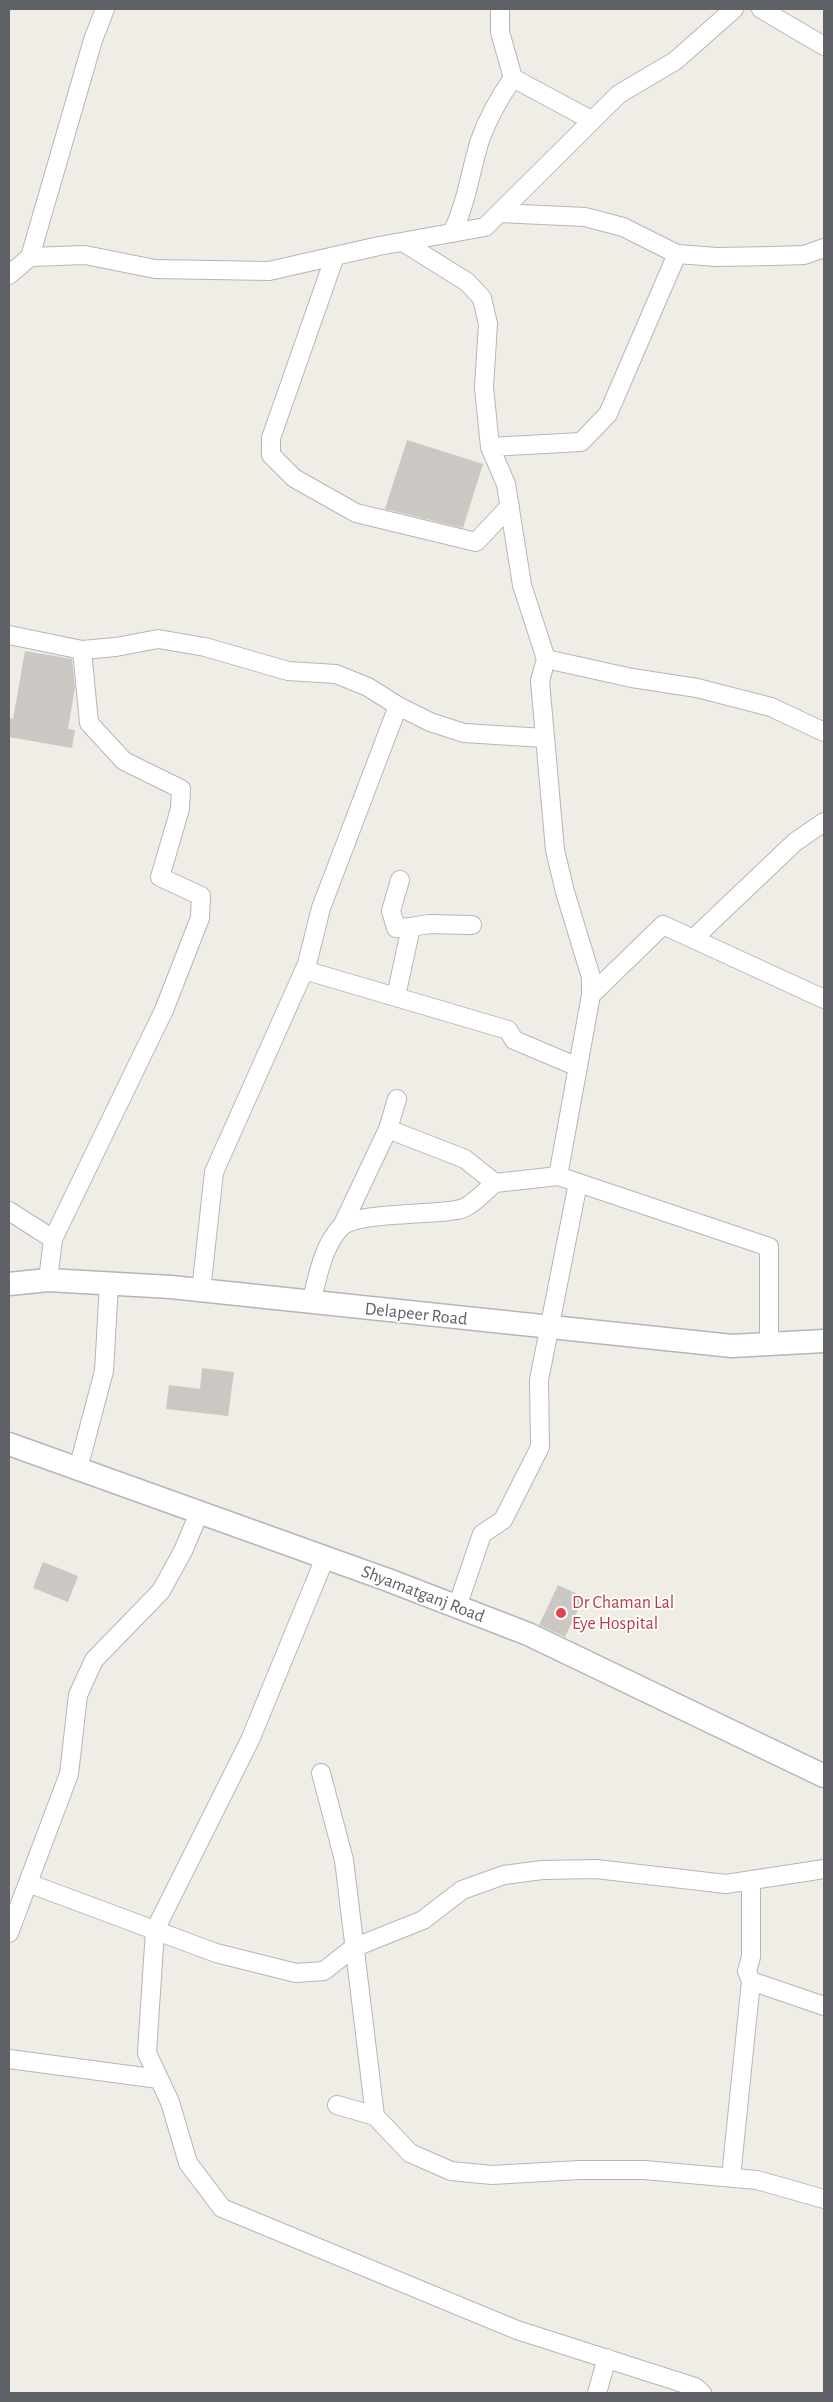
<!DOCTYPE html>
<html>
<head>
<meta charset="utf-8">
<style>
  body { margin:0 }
  #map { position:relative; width:833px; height:2402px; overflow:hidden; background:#efede6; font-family:"Alegreya Sans",sans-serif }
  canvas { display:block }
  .frame { position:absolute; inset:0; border:10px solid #5e6166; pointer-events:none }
</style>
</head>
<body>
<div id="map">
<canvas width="833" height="2402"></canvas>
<div class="frame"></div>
</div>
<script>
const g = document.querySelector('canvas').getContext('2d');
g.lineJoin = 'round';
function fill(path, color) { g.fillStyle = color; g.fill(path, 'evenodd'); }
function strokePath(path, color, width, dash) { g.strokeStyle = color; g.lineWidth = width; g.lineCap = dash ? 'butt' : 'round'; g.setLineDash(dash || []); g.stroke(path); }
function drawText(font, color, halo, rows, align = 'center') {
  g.font = font + ' "Alegreya Sans",sans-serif'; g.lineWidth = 4; g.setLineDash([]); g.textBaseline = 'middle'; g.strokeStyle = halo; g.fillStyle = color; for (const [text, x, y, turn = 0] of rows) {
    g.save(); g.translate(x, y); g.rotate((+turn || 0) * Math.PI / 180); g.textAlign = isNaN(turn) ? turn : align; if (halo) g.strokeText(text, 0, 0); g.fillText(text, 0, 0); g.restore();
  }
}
fill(new Path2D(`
  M407,440L483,464L463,528L385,509Z
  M25,651L72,659L75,687L68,729L75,730L72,748L9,737V718L13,719Z
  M202,1368L234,1372L228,1416L166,1409L169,1385L200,1389Z
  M43,1562L78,1576L68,1602L33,1588Z
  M558,1585L584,1597L565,1637L539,1625Z`), '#cbc8c4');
const minor = new Path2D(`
  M500,9V32L513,78L591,120
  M761,9L824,46
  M499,213L585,217L623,227L677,254L717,257L774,256L804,255L824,248
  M452,233C467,202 470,172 480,140C488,118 499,98 513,78
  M403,242L467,282L482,298L488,324L484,387L490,447L506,484L522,585L546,659L540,681L555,850L565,892L591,977V995L558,1176
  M335,256L271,438V455L294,478L356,513L476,542L510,506
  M30,257L85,255L155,269L269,271L379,246L485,227L619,94L675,61L734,9
  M9,275L30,257L93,40L105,9
  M490,447L581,442L608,414L677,254
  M9,635L82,650L116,647L158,639L205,647L288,671L336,674L368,687L398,706L430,722L464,733L544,738
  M546,659L632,678L697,688L771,707L824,732
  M400,880L391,911L396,928L411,927
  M693,939L795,842L824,822
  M304,970L508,1030L514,1040L578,1067
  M591,995L663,925L824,999
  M396,996L411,927L429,924L472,925
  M495,1183L558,1176L769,1247V1344
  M9,1211L53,1239
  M342,1226L388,1129L397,1099
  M48,1280L53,1239L164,1010L200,918L201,896L160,877L180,809L181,789L124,761L89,723L82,650
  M201,1291L214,1172L307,964L321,908L398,706
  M311,1302C318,1277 322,1248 340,1228C356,1211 435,1216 461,1209C472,1206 485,1191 495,1183L465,1159L388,1129
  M78,1469L104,1371L109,1284
  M325,1558L250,1740L155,1930L147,2053L170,2102L188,2163L222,2208L517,2330L695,2387L702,2393
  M457,1607L482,1534L503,1520L540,1447L539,1380L578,1183
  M321,1773L344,1860L375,2116
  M28,1883L216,1953L296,1973L324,1971L353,1948L423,1920L462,1890L504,1875L542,1870L596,1869L726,1884L824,1869
  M9,1933L69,1774L78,1695L94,1660L161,1591L183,1551L199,1513
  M751,1981L824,2006
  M9,2059L159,2079
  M337,2105L375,2116L410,2153L451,2171L492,2175L579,2170H644L757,2180L824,2199
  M731,2177L751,1981L747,1971L751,1957V1880
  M597,2393L607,2358`);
const tertiary = new Path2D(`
  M9,1284L48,1280L171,1287L732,1346L824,1341
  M9,1444L388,1580L528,1634L824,1776`);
strokePath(minor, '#b3b6ba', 20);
strokePath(tertiary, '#b3b6ba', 25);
strokePath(minor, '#fff', 18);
strokePath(tertiary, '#fff', 22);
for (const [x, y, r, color] of [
  [561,1613,6,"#e0444e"]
]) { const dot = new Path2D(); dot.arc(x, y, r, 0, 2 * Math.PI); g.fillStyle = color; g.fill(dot); strokePath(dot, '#fff', 2); }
drawText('18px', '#5e6166', '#fff', [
  ["Delapeer Road",416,1314,6],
  ["Shyamatganj Road",423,1594,21]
]);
drawText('18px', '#be3a42', '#fff', [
  ["Dr Chaman Lal",572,1603],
  ["Eye Hospital",572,1624]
], 'left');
</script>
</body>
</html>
